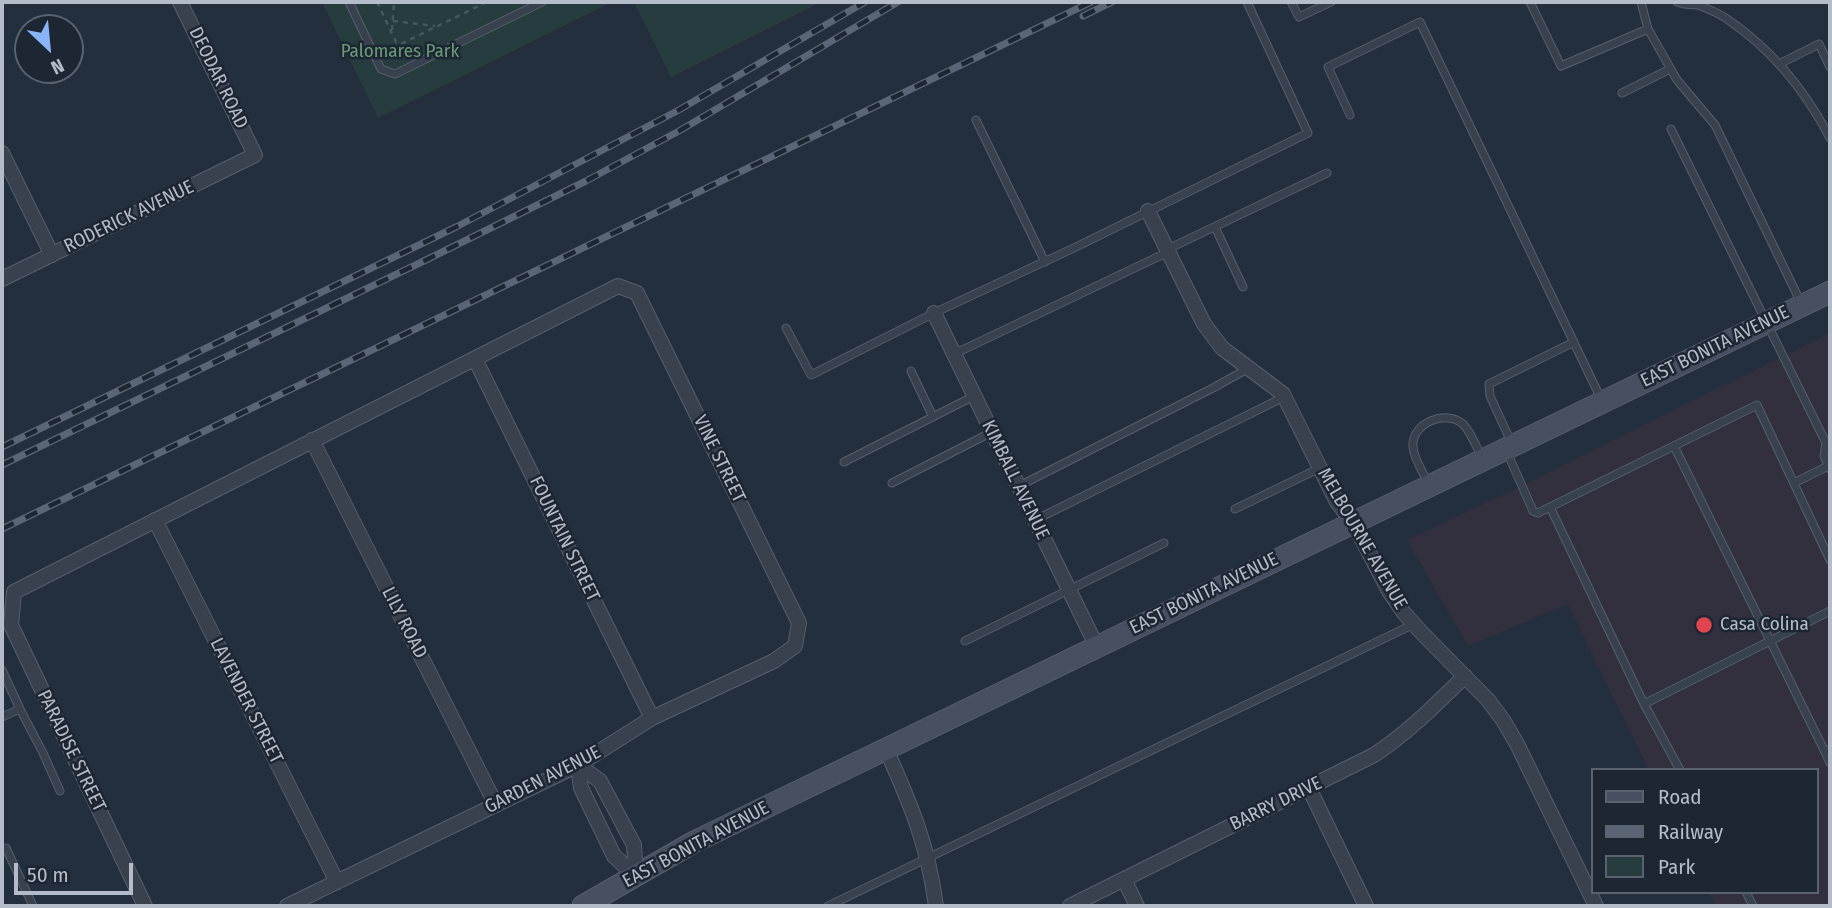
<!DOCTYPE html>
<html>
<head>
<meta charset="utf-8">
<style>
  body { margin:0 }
  #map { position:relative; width:1832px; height:908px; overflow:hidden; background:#242f3e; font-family:"Fira Sans Condensed",sans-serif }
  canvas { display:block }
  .frame { position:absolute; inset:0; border:4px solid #b4bcc9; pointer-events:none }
  .legend { position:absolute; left:1591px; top:768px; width:228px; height:126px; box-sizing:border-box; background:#1d2633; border:2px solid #59626f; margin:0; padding:9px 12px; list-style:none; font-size:21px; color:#b4bcc9 }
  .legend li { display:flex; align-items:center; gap:14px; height:35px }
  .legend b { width:35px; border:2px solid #59626f }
  .north { position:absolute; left:14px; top:14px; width:70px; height:70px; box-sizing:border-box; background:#1d2633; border:2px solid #59626f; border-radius:50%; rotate:154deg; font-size:19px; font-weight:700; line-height:28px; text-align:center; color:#b4bcc9 }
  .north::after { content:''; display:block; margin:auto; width:24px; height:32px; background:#8ab4f8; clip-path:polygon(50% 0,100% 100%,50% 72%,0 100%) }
  .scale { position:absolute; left:14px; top:863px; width:119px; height:32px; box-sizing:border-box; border:4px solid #b4bcc9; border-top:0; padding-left:9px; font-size:21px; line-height:24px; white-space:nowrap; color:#b4bcc9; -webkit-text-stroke:5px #1d2633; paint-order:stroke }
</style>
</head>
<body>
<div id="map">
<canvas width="1832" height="908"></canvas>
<div class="frame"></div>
<ul class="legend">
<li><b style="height:9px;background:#465061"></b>Road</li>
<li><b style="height:9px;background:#5a6575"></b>Railway</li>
<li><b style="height:19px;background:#263c3f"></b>Park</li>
</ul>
<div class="north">N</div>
<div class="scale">50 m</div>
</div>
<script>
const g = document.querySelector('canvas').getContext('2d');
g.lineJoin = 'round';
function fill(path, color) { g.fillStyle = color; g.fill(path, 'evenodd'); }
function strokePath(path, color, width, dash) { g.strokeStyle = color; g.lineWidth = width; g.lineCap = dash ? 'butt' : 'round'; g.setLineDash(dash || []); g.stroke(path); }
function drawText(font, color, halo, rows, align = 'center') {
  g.font = font + ' "Fira Sans Condensed",sans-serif'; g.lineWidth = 5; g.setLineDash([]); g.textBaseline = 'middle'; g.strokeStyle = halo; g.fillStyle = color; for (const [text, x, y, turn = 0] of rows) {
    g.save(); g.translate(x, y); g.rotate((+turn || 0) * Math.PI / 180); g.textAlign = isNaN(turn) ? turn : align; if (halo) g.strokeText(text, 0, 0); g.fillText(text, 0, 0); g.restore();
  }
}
fill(new Path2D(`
  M1830,333V906H1716L1709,892H1816V770H1649L1568,604L1468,646L1407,540L1513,490Z`), '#32303f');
fill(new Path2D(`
  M322,2H612L378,118Z
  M634,2H821L671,77Z`), '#263c3f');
const service = new Path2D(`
  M349,2L381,69L395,74L542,2
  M1291,2L1299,17L1331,2
  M1530,2L1561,66L1648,29
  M1641,2L1648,29L1677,80L1715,125L1802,305
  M1677,2L1684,4L1698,5
  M1700,2L1698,5C1708,9 1719,13 1727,19C1773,50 1805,90 1830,138
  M1779,64L1819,44L1830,67
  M1622,93L1670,69
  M1350,115L1328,67L1420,22L1602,401
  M976,120L1045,262
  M1671,129L1826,443L1830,447
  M1215,227L1243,287
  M1168,249L1327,173
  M786,328L811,375L934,313L1076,247L1308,133L1247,2
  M954,354L1168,252
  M911,371L933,417
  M1826,443L1824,456L1830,469
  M1512,444L1490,396L1489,384L1574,342
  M1674,446L1825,752
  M1507,452L1533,511L1538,513L1550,507
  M844,462L974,396
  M892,483L992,432
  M1428,483C1423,472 1414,459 1413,447C1411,423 1446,409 1463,424C1471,432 1477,448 1482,458
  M1794,483L1828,466
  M1019,486L1213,388L1249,368
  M1235,509L1320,468
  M1035,520L1284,397
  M965,641L1164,543
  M2,670L20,709L2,717
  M1644,704L1830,611
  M20,709L43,753L60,791
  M1830,749L1825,752L1830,763
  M1680,770L1644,704L1550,507L1757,405L1830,560
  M2,850L6,848L33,906
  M1746,892L1753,906
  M828,906L1414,624`);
const minor = new Path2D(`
  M2,153L52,255
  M1148,211L1204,324L1222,348L1283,394L1337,502L1353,522L1389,591L1404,613L1421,632L1488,700L1503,720L1517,744L1596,906
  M2,279L255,155L180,2
  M934,313L1097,647
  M475,359L652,718
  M312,440L496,805
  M155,520L337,882
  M886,749C911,805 928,845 936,906
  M578,765L600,781L634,845L636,876L614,856L581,788Z
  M1309,788L1366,906
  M1124,879L1137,906
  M145,906L11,625L14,592L618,286L637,293L799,623L795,646L774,661L652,718L578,765L287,906
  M1070,906L1374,755C1408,733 1436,704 1465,676`);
const secondary = new Path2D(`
  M583,906L694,842L1830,292`);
strokePath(service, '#565f6c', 9);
strokePath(minor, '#565f6c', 16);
strokePath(secondary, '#565f6c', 23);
strokePath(new Path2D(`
  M377,2L396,42L401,44L487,2
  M393,21L435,26
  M392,30L394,2`), '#44595c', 2.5, [5, 5]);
strokePath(service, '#38414e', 7);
strokePath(minor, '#38414e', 14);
strokePath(secondary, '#465061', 21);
const rail = new Path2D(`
  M1083,16L1112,2
  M2,447L456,227L677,111L865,2
  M2,465L430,258L586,181L679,131L898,2
  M2,529L1091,2`);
strokePath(rail, '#5a6575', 7);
strokePath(rail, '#1d2633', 4.5, [13]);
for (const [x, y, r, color] of [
  [1704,625,9,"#e0444e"]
]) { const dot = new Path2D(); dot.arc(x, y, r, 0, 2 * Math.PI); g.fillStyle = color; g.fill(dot); strokePath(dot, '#1d2633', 2.5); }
drawText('19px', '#6b9a76', '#1d2633', [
  ["Palomares Park",400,52]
]);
drawText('19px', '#b4bcc9', '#1d2633', [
  ["DEODAR ROAD",218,78,64],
  ["RODERICK AVENUE",129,217,-26],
  ["EAST BONITA AVENUE",1715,347,-26],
  ["VINE STREET",719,459,64],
  ["KIMBALL AVENUE",1015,480,64],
  ["FOUNTAIN STREET",564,539,64],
  ["MELBOURNE AVENUE",1362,539,60],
  ["EAST BONITA AVENUE",1204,594,-26],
  ["LILY ROAD",404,623,63],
  ["LAVENDER STREET",246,701,63],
  ["PARADISE STREET",71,751,64],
  ["GARDEN AVENUE",543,780,-27],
  ["BARRY DRIVE",1276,804,-26],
  ["EAST BONITA AVENUE",696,845,-28]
]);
drawText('19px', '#b4bcc9', '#1d2633', [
  ["Casa Colina",1720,625]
], 'left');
</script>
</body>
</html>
